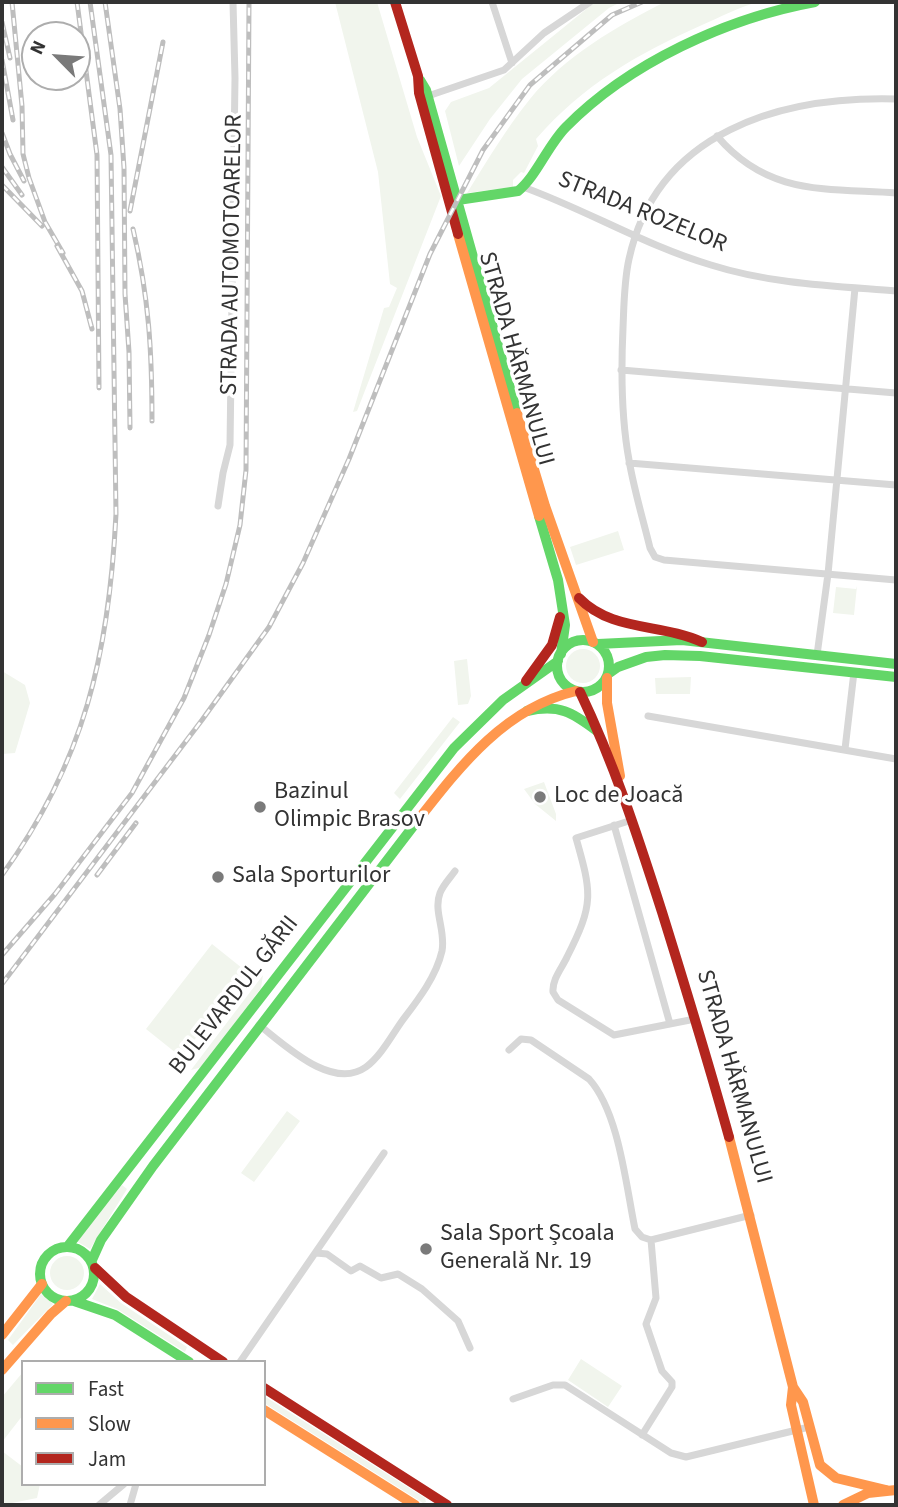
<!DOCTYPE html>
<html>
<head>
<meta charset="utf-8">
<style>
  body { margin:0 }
  #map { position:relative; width:898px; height:1507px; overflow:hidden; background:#fff; font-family:"Source Sans 3",sans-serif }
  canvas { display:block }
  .frame { position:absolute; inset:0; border:4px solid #333; pointer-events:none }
  .legend { position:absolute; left:21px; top:1360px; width:245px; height:126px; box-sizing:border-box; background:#fff; border:2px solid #adadad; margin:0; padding:9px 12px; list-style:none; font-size:21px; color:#333 }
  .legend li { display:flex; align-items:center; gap:14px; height:35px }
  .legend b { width:35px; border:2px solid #adadad }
  .north { position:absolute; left:21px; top:21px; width:70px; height:70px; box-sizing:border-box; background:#fff; border:2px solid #adadad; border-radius:50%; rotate:295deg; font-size:19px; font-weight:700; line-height:28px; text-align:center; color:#333 }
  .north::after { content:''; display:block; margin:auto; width:24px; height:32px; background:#7a7a7a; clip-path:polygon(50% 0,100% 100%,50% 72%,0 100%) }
</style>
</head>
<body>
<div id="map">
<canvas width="898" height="1507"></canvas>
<div class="frame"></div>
<ul class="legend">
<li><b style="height:9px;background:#63d668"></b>Fast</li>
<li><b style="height:9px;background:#ff974d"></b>Slow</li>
<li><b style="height:9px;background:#b3261e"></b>Jam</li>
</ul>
<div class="north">N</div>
</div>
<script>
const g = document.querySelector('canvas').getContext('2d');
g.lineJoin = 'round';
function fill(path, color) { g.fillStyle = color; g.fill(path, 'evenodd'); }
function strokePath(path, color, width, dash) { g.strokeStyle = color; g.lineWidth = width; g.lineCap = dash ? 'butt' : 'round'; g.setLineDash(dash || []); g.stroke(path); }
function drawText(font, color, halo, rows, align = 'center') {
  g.font = font + ' "Source Sans 3",sans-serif'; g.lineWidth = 7; g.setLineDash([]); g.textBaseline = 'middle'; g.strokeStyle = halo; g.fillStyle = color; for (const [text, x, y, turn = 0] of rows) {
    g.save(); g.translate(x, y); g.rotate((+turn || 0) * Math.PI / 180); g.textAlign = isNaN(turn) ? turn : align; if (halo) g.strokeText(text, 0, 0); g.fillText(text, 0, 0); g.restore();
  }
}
fill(new Path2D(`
  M335,2H377L417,137L441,196L357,411L353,412L384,308L389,307L397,288L390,284L378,172Z
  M595,2H621L609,8L522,79L490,119L459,166L445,111L451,102L489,88Z
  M665,2H757C738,8 720,17 702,25C637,54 583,85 536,139L538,146L524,173L521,172L513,180V187L467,193C487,161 506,129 530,99C565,56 617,26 665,2Z
  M618,531L624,550L576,565L570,547Z
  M857,586L854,615L833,613L836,587L856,589Z
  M566 666a17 17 0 1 1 34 0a17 17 0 1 1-34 0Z
  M467,659L471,696L468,704L458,705L454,661Z
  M2,671L25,685L30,703L15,753L2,754Z
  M691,677L690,694H656L655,678Z
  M453,717L460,722L400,799L394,793Z
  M544,782L556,814V821L535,804L524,789Z
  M212,944L247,972L181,1057L146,1029Z
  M263,975L261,988L202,1067L191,1070Z
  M287,1111L300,1121L254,1182L241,1173Z
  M122,1185L127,1189L90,1249L76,1241Z
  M50 1273a17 17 0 1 1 34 0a17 17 0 1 1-34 0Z
  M100,1284L121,1303L187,1347L185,1352L117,1309L92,1299Z
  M41,1294L53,1304L13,1345L8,1340Z
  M581,1359L622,1386L608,1407L568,1380Z
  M23,1372V1415L2,1442V1397Z
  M264,1396L425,1498L426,1502L423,1503L264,1403Z
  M2,1451L23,1467V1484H40L37,1498L2,1505Z`), '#f1f5ed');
strokePath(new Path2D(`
  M492,2L512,63
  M428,96L504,70L544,33L590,2
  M896,99C781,96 657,131 629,259C624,281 624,305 623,328C621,371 621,417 629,460C634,490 643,519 650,548L655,557L664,560L896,580
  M717,136C768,196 825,188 896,193
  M523,187C587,210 646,246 711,265C771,284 834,286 896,291
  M621,370L896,393
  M629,463L896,485
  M218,506L223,473L230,445L235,78L233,2
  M817,655L828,574L855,288
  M648,716L896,759
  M845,749L854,672
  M632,820L576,838C592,894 594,904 567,957C562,968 552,979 553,992L558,1000L614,1035L695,1019
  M614,825L670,1024
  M259,1025C285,1045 332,1091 366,1067C381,1056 392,1035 402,1021C418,1000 436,977 442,951C446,931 433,911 440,893C443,885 450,878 455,871
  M509,1050L521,1039L531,1040L589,1079C619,1112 626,1186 635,1229L642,1237L651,1240L751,1215
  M316,1253L327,1254L351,1271L360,1266L381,1278L398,1274L422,1289L458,1321L470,1348
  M240,1362L384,1153
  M513,1399L553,1385H565L671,1453L686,1457L809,1427
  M642,1435L672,1387V1382L662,1371L646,1324L656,1298L651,1240
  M99,1505L124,1484
  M130,1505L136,1484`), '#d7d7d7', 7);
strokePath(new Path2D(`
  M420,80L426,90L517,413
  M458,200L518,191C536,177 548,145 566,127C629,63 727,18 815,2
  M539,516L558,580L565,625L561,654
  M557 666a26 26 0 1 1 52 0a26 26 0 1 1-52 0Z
  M598,644L682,640L896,664
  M608,674L618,667L646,657L665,655L700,656L896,677
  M527,711C559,704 572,712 597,731
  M68,1246L454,748L503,700L558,661
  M40 1274a27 27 0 1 1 54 0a27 27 0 1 1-54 0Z
  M92,1260L101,1240L153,1166L418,820
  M74,1301L115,1315L189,1362`), '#63d668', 10);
strokePath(new Path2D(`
  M458,234L539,516
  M517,413L545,506L593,642
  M607,678V703L620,776
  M418,820C461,765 505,708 576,691
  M729,1137L793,1387L803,1402L820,1465L836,1478L886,1490
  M2,1335L42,1284
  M2,1370L51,1314L66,1301
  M793,1387L791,1405L814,1505
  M264,1410L415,1505
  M843,1505L868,1493L896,1490`), '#ff974d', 10);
strokePath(new Path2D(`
  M395,2L418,76L419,93L458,234
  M579,598C612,632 661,623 702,642
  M526,681L552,645L560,617
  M580,692C614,763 638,837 662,912C685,986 708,1061 729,1137
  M95,1268L126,1297L223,1362
  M264,1388L447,1505`), '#b3261e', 10);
const rail = new Path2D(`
  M12,2L22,106L23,154L29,178L45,222L63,253
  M77,2L97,155L99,388
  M105,2L120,109L124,168L125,294L129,352L130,428
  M2,22L10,58
  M2,60L13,120
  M2,133L10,154L24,181
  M2,167L22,195
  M2,185L42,226
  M130,211L163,42
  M133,229C149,298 152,351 152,421
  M57,246L82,291L92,329
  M2,875C85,761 109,653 116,514L111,155L90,2
  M97,875L136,823
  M2,955L55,894L132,793L184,698L209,635L226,584L240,525L246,470L249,2
  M2,984L202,720L269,627L303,563L349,459L430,254L483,150L530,85L612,15L642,2`);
strokePath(rail, '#bebebe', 5);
strokePath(rail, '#fff', 2.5, [8]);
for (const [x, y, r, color] of [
  [540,797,7,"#7a7a7a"],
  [260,807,7,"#7a7a7a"],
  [218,877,7,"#7a7a7a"],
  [426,1249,7,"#7a7a7a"]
]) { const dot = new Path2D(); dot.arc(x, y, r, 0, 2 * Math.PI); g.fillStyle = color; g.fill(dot); strokePath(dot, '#fff', 2.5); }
drawText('24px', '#333', '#fff', [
  ["STRADA ROZELOR",642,213,22],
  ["STRADA AUTOMOTOARELOR",233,255,-89],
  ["STRADA HĂRMANULUI",515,359,74],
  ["BULEVARDUL GĂRII",235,996,-52],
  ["STRADA HĂRMANULUI",733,1077,74]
]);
drawText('24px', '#333', '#fff', [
  ["Bazinul",274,793],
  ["Olimpic Brasov",274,821],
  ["Loc de Joacă",554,797],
  ["Sala Sporturilor",232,877],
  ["Sala Sport Școala",440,1235],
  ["Generală Nr. 19",440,1263]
], 'left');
</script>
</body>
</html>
